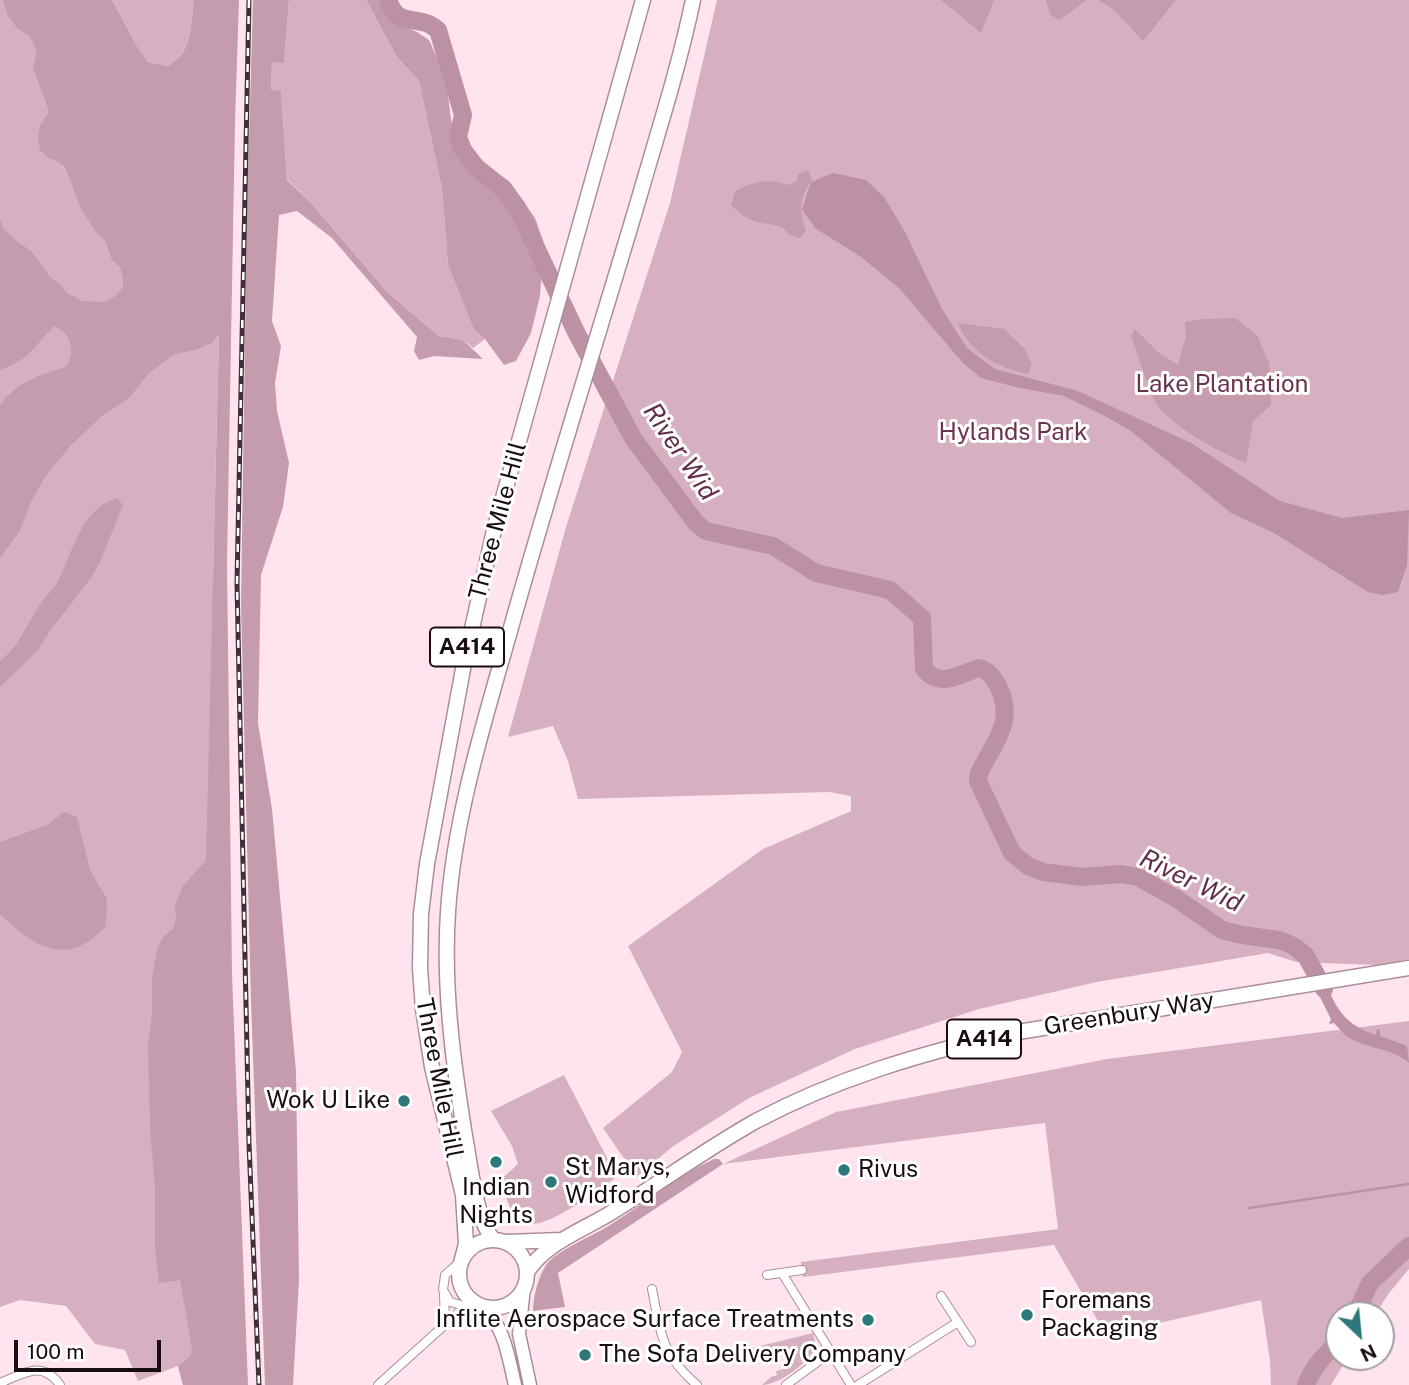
<!DOCTYPE html>
<html>
<head>
<meta charset="utf-8">
<style>
  body { margin:0 }
  #map { position:relative; width:1409px; height:1385px; overflow:hidden; background:#ffe4f0; font-family:"Public Sans",sans-serif }
  canvas { display:block }
  .north { position:absolute; left:1325px; top:1301px; width:70px; height:70px; box-sizing:border-box; background:#fff; border:2px solid #a39ea0; border-radius:50%; rotate:154deg; font-size:19px; font-weight:700; line-height:28px; text-align:center; color:#180d12 }
  .north::after { content:''; display:block; margin:auto; width:24px; height:32px; background:#2e787c; clip-path:polygon(50% 0,100% 100%,50% 72%,0 100%) }
  .scale { position:absolute; left:14px; top:1340px; width:147px; height:32px; box-sizing:border-box; border:4px solid #180d12; border-top:0; padding-left:9px; font-size:21px; line-height:24px; white-space:nowrap; color:#180d12; -webkit-text-stroke:5px #fff; paint-order:stroke }
</style>
</head>
<body>
<div id="map">
<canvas width="1409" height="1385"></canvas>
<div class="north">N</div>
<div class="scale">100 m</div>
</div>
<script>
const g = document.querySelector('canvas').getContext('2d');
g.lineJoin = 'round';
function fill(path, color) { g.fillStyle = color; g.fill(path, 'evenodd'); }
function strokePath(path, color, width, dash) { g.strokeStyle = color; g.lineWidth = width; g.lineCap = dash ? 'butt' : 'round'; g.setLineDash(dash || []); g.stroke(path); }
function drawText(font, color, halo, rows, align = 'center') {
  g.font = font + ' "Public Sans",sans-serif'; g.lineWidth = 6; g.setLineDash([]); g.textBaseline = 'middle'; g.strokeStyle = halo; g.fillStyle = color; for (const [text, x, y, turn = 0] of rows) {
    g.save(); g.translate(x, y); g.rotate((+turn || 0) * Math.PI / 180); g.textAlign = isNaN(turn) ? turn : align; if (halo) g.strokeText(text, 0, 0); g.fillText(text, 0, 0); g.restore();
  }
}
fill(new Path2D(`
  M0,0H105L222,213L213,572L216,845L232,1279L183,1385L178,1366L138,1381L125,1350L95,1344L66,1306L20,1300L0,1307Z
  M112,0H194C190,27 193,50 168,66L148,62L137,46Z
  M289,0H366L397,57L419,81L442,189L448,265L474,330L485,339L473,348L463,340L439,336L388,293L311,203L287,179L281,92L271,91L272,61L284,62Z
  M717,0H1409V959L1377,965L1296,962L1268,953L1097,982L979,1009L855,1049L749,1098L672,1147L637,1177L603,1128L672,1072L682,1052L628,946L763,849L851,811V796L829,792L578,799L568,761L553,726L508,737L566,527L670,203Z
  M1409,1021V1269L1389,1293L1375,1315H1339V1357H1348L1331,1385H1271L1270,1361L1261,1300L1106,1335L1054,1245L803,1277L801,1262L1058,1229L1045,1123L723,1164L836,1112L1107,1059Z
  M564,1075L617,1177C599,1189 533,1243 514,1218C511,1214 510,1206 508,1202C505,1195 501,1189 497,1183L518,1164L512,1146L491,1111Z
  M813,1333L816,1346C811,1362 778,1385 762,1385L771,1377L777,1375L776,1371L791,1367L787,1351L780,1352L779,1348L753,1354L752,1348Z`), '#d6b0c1');
fill(new Path2D(`
  M3,0H112L137,46L148,62L168,66C193,51 190,27 194,0H239L235,122L227,563L232,974L248,1385H183L178,1366L190,1357L192,1349L180,1280L159,1283L155,1248V1187L150,1129L148,1044L152,1014V978L157,949L164,936L173,929L176,917L175,905L183,886L206,860L219,334L212,343L195,350L175,354L148,374L130,397L101,417L71,445L45,477L31,502L19,532L0,558V405C20,379 38,377 67,366C75,349 72,334 54,326C32,348 32,358 0,370V218L3,229L18,242L31,251L50,277L61,285L67,293L82,301L105,302L117,295L123,287V277L120,267L112,260L105,240L96,232L81,209L65,167L59,162L48,158L40,150L38,137L40,126L49,111L33,67L37,52L30,36L17,28L8,16Z
  M253,0H289L284,63L272,62L271,90L281,91L287,180L311,203L388,293L439,336L463,340L483,359L434,356L419,360L414,351L417,337L332,238L297,211L279,215L272,321L281,346L275,383L277,411L289,463L283,507L261,575L258,723L272,809L296,1071L299,1280L293,1385H265L251,1002L241,605L247,210Z
  M366,0H385L384,5L392,21L417,32L429,40L438,60L448,95L451,120L456,142L510,182L535,218L544,243L540,296L531,333L516,361L504,365L485,339L474,330L448,265L442,189L419,81L397,57Z
  M941,0H994L981,33Z
  M1046,0H1087L1059,20L1050,14Z
  M1098,0H1176L1143,41L1113,9Z
  M808,170L812,180C799,198 799,210 806,231L800,238L789,235C780,221 768,226 754,221C744,217 738,212 731,205L735,191C756,181 766,178 788,185L796,182L798,174Z
  M1235,318L1257,335L1269,363L1271,405L1253,421L1246,463C1222,454 1169,425 1156,403C1146,385 1139,356 1131,336L1135,329L1159,353L1178,365L1186,336L1185,322L1203,319Z
  M958,323L1004,329L1025,349L1032,365L1028,374C998,368 969,352 958,323Z
  M117,498L123,505L100,562L90,579L50,631L37,651L0,687V661C21,645 28,621 43,600C48,594 53,589 57,583C73,553 80,509 117,498Z
  M64,812L77,817L90,870L107,899L106,926C67,969 35,947 0,914V842L47,825Z
  M714,1159H719L723,1164L558,1273L565,1307L533,1311C533,1298 538,1277 546,1265C557,1250 593,1236 610,1225C644,1204 677,1176 714,1159Z`), '#c59bae');
fill(new Path2D(`
  M833,173L866,180L884,197L905,232L942,309L967,348L995,369L1078,391L1191,443L1280,501L1342,518L1409,510L1407,565L1398,592L1383,595L1368,592L1274,533L1231,513L1131,431L1105,416L1064,396L1020,388L981,378L962,362L899,288L861,257L815,228L802,209L811,182Z
  M1319,966C1334,1001 1337,1022 1376,1035L1377,1029L1380,1030V1036L1407,1046L1409,1063C1391,1047 1365,1049 1346,1036C1342,1032 1338,1027 1334,1023L1329,1024L1331,1019L1306,969Z`), '#bb91a3');
strokePath(new Path2D(`
  M1249,1208L1409,1184`), '#bb91a3', 2.5);
strokePath(new Path2D(`
  M388,0C400,31 417,12 438,30L463,115L458,137L463,150L476,167L502,188L517,207L576,332L633,438L696,523L706,531L773,546L816,573L890,590L922,618L924,669C940,689 960,674 979,668C989,671 993,677 998,686C1016,722 994,742 979,773L978,781L1012,853L1028,866L1043,872L1082,877L1121,874L1138,877L1177,899L1222,930L1242,935L1279,940L1294,946L1306,956L1324,989
  M1355,1315L1370,1283L1409,1246
  M1306,1385C1313,1366 1325,1355 1339,1341`), '#bb91a3', 18);
const minor = new Path2D(`
  M461,1261L445,1275L443,1290L450,1302L469,1307
  M782,1273L851,1385
  M767,1275L802,1270
  M652,1289C661,1334 661,1354 697,1385
  M941,1296L971,1342
  M440,1326L445,1320L444,1295
  M0,1383C23,1374 42,1359 60,1385
  M378,1385L458,1313L480,1305
  M786,1385L831,1352
  M858,1385L958,1322`);
const primary = new Path2D(`
  M524,1287L519,1334L530,1385
  M482,1306C505,1327 508,1356 515,1385`);
const trunk = new Path2D(`
  M494,1240C476,1222 470,1162 465,1136C453,1062 443,987 448,912C454,816 486,716 512,624C552,481 597,340 639,198C658,132 679,67 693,0
  M459 1274a34 34 0 1 1 68 0a34 34 0 1 1-68 0Z
  M506,1242L561,1240
  M462,1259L466,1244L463,1195L432,1067L423,1009L420,968L421,914L427,864L463,669L494,530L643,0
  M527,1272C547,1241 587,1229 617,1209C664,1180 708,1148 756,1121C835,1079 919,1054 1006,1034L1409,968`);
strokePath(minor, '#ab8d9a', 10);
strokePath(primary, '#ab8d9a', 15);
strokePath(trunk, '#ab8d9a', 17);
strokePath(minor, '#fff', 8);
strokePath(primary, '#fff', 12);
strokePath(trunk, '#fff', 14);
const rail = new Path2D(`
  M249,0L237,583L249,1144L259,1385`);
strokePath(rail, '#3e3036', 5);
strokePath(rail, '#fff', 2.5, [8]);
for (const [x, y, r, color] of [
  [404,1101,7,"#2e787c"],
  [496,1162,7,"#2e787c"],
  [844,1170,7,"#2e787c"],
  [551,1182,7,"#2e787c"],
  [1027,1315,7,"#2e787c"],
  [868,1320,7,"#2e787c"],
  [585,1355,7,"#2e787c"]
]) { const dot = new Path2D(); dot.arc(x, y, r, 0, 2 * Math.PI); g.fillStyle = color; g.fill(dot); strokePath(dot, '#fff', 2.5); }
for (const [x, y, w] of [
  [467,647,74],
  [984,1039,74]
]) { const box = new Path2D(); box.roundRect(x - w / 2, y - 19.5, w, 39, 5); g.fillStyle = '#fff'; g.fill(box); strokePath(box, '#180d12', 2); }
drawText('bold 23px', '#180d12', null, [
  ["A414",467,647],
  ["A414",984,1039]
]);
drawText('24px', '#69324d', '#fff', [
  ["Lake Plantation",1222,385],
  ["Hylands Park",1013,433]
]);
drawText('24px', '#180d12', '#fff', [
  ["Three Mile Hill",498,521,-75],
  ["Greenbury Way",1129,1014,-9],
  ["Three Mile Hill",439,1078,79]
]);
drawText('24px', '#180d12', '#fff', [
  ["Wok U Like",390,1101,"right"],
  ["St Marys,",565,1168],
  ["Widford",565,1196],
  ["Rivus",858,1170],
  ["Indian",496,1188,"center"],
  ["Nights",496,1216,"center"],
  ["Foremans",1041,1301],
  ["Packaging",1041,1329],
  ["Inflite Aerospace Surface Treatments",854,1320,"right"],
  ["The Sofa Delivery Company",599,1355]
], 'left');
drawText('italic 26px', '#632d49', '#fff', [
  ["River Wid",680,452,56],
  ["River Wid",1191,881,26]
]);
</script>
</body>
</html>
